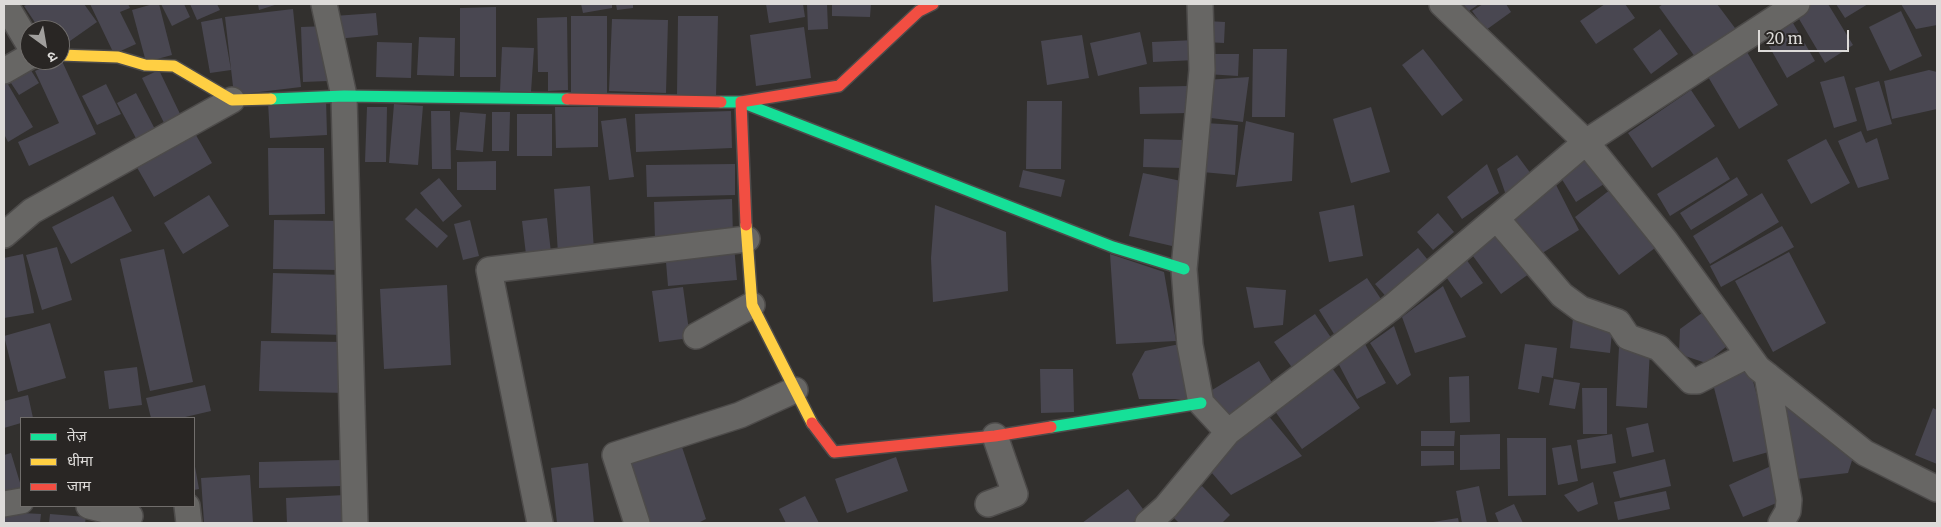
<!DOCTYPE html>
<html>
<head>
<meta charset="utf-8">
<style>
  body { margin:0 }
  #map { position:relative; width:1941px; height:527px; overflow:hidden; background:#32302e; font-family:Merriweather,"Noto Sans Devanagari",serif }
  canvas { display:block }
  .frame { position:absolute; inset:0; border:5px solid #dddbd9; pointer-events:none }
  .legend { position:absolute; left:20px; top:417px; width:175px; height:90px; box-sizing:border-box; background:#292624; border:1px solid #716e6c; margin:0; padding:6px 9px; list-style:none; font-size:15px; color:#dddbd9 }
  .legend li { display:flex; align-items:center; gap:10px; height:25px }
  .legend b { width:25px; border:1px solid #716e6c }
  .north { position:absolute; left:20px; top:20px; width:50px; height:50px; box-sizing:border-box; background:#292624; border:1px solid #716e6c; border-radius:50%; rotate:148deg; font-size:14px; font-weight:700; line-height:20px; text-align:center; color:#dddbd9 }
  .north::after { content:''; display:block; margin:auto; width:18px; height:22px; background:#a19f9d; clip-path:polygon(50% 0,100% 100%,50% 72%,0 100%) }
  .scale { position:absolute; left:1758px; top:30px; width:91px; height:22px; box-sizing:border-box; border:2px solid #dddbd9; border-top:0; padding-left:6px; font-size:15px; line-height:18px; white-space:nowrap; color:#dddbd9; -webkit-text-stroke:4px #292624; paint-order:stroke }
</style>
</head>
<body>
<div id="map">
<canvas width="1941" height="527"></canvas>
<div class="frame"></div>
<ul class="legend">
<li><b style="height:6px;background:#16e098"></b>तेज़</li>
<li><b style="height:6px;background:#ffcf43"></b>धीमा</li>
<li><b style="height:6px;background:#f24e42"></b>जाम</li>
</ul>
<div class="north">उ</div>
<div class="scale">20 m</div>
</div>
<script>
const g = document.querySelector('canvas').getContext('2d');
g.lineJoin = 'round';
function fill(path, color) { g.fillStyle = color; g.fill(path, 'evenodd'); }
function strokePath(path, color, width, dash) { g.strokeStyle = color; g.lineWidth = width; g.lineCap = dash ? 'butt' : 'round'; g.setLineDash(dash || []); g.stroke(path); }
fill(new Path2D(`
  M28,4H84L97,22L60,48V30H40L24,6Z
  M90,4H128L130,8L120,12L136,44L114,54Z
  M153,4H159L172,55L146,62L132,10Z
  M161,4H184L190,17L172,26Z
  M190,4H217L220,10L197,20Z
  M258,4H278L259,10Z
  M581,4H612V8L583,13Z
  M616,4H633V8L617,10Z
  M766,4H803L805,17L769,23Z
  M807,4H827L828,29L808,30Z
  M832,4H871L870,17L832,16Z
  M1463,4H1479L1469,11Z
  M1483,4H1506L1511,12L1486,30L1472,11Z
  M1605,4H1625L1635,18L1596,44L1580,21Z
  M1663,4H1717L1738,32L1698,61L1659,7Z
  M1797,4H1828L1853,45L1825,63L1792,7Z
  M1836,4H1868L1845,18Z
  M1901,4H1937V25L1916,29Z
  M496,7V77H460V8Z
  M293,9L301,87L234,95L225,17Z
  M1901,11L1922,56L1890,71L1869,27Z
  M376,13L378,35L336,39L334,16Z
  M571,16H607V98H571Z
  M678,16H718L716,96L677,95Z
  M1789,16L1815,61L1787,78L1761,32Z
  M567,17L568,90L548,91V72H538L537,18Z
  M222,18L231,70L210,73L201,22Z
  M612,19L668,20L666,93L609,91Z
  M1206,21L1225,22L1224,43L1205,42Z
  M327,26L328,81L303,82L301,27Z
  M804,27L811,78L756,86L750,35Z
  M1660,29L1678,54L1651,74L1633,49Z
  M1140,32L1147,64L1098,76L1090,43Z
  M1082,35L1089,78L1047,85L1041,41Z
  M419,37L455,38L454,76L417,75Z
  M1195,40L1196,60L1153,62L1152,42Z
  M377,42L412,43L411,78L376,77Z
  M502,47L534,48L531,92L500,91Z
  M1253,49H1287L1285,117H1252Z
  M1423,49L1463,100L1442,116L1402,65Z
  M1747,52L1778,105L1739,129L1707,75Z
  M1207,54H1239L1238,76L1206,74Z
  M61,59L96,134L29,166L18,142L59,123L35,71Z
  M27,64L39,83L19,95L7,77Z
  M159,70L182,118L166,127L142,78Z
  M1929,70L1937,72V109L1892,119L1884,81Z
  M1844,76L1857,121L1834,128L1820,82Z
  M1249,77L1243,122L1203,117L1206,80Z
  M6,81L33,127L8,142L4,134V82Z
  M1879,81L1892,124L1867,131L1855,88Z
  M106,84L121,114L97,125L82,96Z
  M1188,86L1189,113L1140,114L1139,87Z
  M1691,90L1715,126L1652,168L1628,133Z
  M136,93L157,133L138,142L117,103Z
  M326,99L327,135L270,138L268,102Z
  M1027,101H1062L1061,169H1026Z
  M394,104L423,106L418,165L389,163Z
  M367,107H387L386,162H365Z
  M555,107H598V147L556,148Z
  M1371,107L1390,172L1351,183L1333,119Z
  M431,111H450L451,169H432Z
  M731,111L732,148L636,152L635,114Z
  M460,112L486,114L483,152L456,150Z
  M492,112H510L509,151H492Z
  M517,114H552V156H517Z
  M626,118L634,177L609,180L601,121Z
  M1246,121L1294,133L1292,181L1236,187Z
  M1205,123L1238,125L1235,175L1202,172Z
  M193,130L212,163L154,197L135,164Z
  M1861,131L1866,143L1877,138L1889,179L1858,188L1838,141Z
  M1144,139L1184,140L1183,168L1143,167Z
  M1826,139L1850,183L1811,204L1787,160Z
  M268,148H324L325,214L269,215Z
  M1517,155L1534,178L1509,204L1497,169Z
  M1587,155L1604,184L1576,202L1558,173Z
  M1717,157L1730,179L1670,216L1657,194Z
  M496,161V190H457V162Z
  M735,164V195L647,197L646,165Z
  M1487,164L1499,193L1462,219L1447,197Z
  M1023,170L1065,180L1061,197L1019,187Z
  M1143,173L1186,182L1172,246L1129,236Z
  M1737,177L1748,195L1691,230L1680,213Z
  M439,178L462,206L443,222L420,193Z
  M1553,179L1579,230L1536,257L1499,219Z
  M590,186L594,251L558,254L554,189Z
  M1615,186L1659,245L1619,275L1575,217Z
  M1762,193L1779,222L1710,264L1693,236Z
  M209,195L229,226L183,254L164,223Z
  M113,196L132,231L71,264L52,227Z
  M732,199L733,237L655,240L654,202Z
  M935,205L1006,232L1008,291L933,302L931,258Z
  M1354,205L1363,256L1329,262L1319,212Z
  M416,208L448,236L437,248L405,219Z
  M1438,213L1454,232L1433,250L1417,232Z
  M547,218L552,261L527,263L522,221Z
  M274,220L341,221V270L273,269Z
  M470,220L479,256L463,260L454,224Z
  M1782,226L1794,247L1721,287L1710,266Z
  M1502,229L1533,271L1501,294L1470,252Z
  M734,245L737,280L668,286L665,250Z
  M57,247L72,300L42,310L26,255Z
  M1418,248L1432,265L1389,300L1375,284Z
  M164,249L193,382L150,391L120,259Z
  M1789,252L1826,323L1773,352L1735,281Z
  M23,254L34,313L4,318V258Z
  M1110,254L1164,272L1176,341L1116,344Z
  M1466,259L1483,283L1461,298L1444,274Z
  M273,273L344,275L343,335L271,333Z
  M1367,278L1383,302L1334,334L1319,310Z
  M447,285L451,365L384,369L380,289Z
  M1443,286L1466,337L1415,353L1402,317Z
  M683,287L690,338L659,342L652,291Z
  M1246,287L1286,290L1283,325L1254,328Z
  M1702,313L1727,346L1706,363L1679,354L1680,329Z
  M1315,314L1334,342L1293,369L1274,342Z
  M1573,318L1613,322L1610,353L1570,348Z
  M50,323L66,378L18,392L4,336Z
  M1394,326L1411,375L1397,385L1370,343Z
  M261,341L347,342L346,393L259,391Z
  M1180,344L1190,399H1139L1132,374L1145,351Z
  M1365,344L1386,383L1357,399L1336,359Z
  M1525,344L1557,348L1553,378L1542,376L1539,393L1518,389Z
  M1619,347L1650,348L1647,408L1616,406Z
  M1259,361L1277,391L1227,421L1209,392Z
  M1330,365L1360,408L1302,449L1272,407Z
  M137,367L142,405L109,409L104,371Z
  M1040,369H1073L1074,412L1041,413Z
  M1750,370L1772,451L1733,462L1712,380Z
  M1469,376L1470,422L1450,423L1449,377Z
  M1554,379L1580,383L1575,409L1549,405Z
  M205,385L211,411L181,418H151L146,398Z
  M1582,388H1607V434H1583Z
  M28,395L33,418H21V423L4,428V401Z
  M1783,397L1855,451L1848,473L1797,479Z
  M1933,408L1937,410V464L1915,455Z
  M1267,414L1302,456L1231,495L1205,465Z
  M1648,423L1654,452L1632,457L1626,428Z
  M1421,431H1455L1454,446H1421Z
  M1500,434V469L1460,470V435Z
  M1612,434L1616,463L1581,469L1577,440Z
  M1507,438H1546V495L1508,496Z
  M680,441L706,519L698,523H647L625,461Z
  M1571,445L1578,481L1558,485L1552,448Z
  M1421,451H1454V465L1421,466Z
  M11,453L21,486V495L4,500V455Z
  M896,457L908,491L847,513L835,479Z
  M1665,459L1671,486L1620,498L1613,472Z
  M342,460L343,486L259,488V462Z
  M194,461L199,489L194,490Z
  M588,463L594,523H557L551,468Z
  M1771,466L1786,499L1743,517L1729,485Z
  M250,475L253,523H204L201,478Z
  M1593,482L1598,504L1578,512L1564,495Z
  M1202,486L1230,515L1222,523H1179L1171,515Z
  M1479,486L1487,523H1462L1456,491Z
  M1128,489L1146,513L1132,523H1082Z
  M1666,491L1670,509L1618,520L1614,502Z
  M345,495L346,523H287L286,498Z
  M805,496L819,523H786L779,509Z
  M1514,504L1523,523H1499L1495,513Z
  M4,512L41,514L40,523H4Z
  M50,514L86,517L85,523H49Z
  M1458,518L1459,523H1433V522Z`), '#494751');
const street = new Path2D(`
  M5,4L30,46
  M324,4L344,96L355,523
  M1200,4L1202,70L1184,269L1190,345L1201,403L1228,432
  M1442,4L1586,142L1665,240L1758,368L1865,453L1937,489
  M4,71L30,56
  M1497,219L1562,295L1581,309L1618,322L1628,337L1659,348L1691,381H1697L1748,355
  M4,235L32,211L232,100
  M696,336L752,305
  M1767,375L1789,500L1788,511L1781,523
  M4,504L21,501
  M988,504L1015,494L995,436
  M89,506L130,516
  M187,506L189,523
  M540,523L489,270L747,239
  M637,523L615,455L740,415L795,390
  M1148,523L1166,507L1228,432L1392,307L1586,142L1797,4`);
const fast = new Path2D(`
  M271,99L344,96L567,99
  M721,102H741L1113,247L1184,269
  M1051,427L1201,403`);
const slow = new Path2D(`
  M60,55L118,57L145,65L174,66L232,100L271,99
  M746,225L752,305L812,423`);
const jam = new Path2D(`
  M567,99L721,102
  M746,225L741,102L839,86L919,11L933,4
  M812,423L834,452L995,436L1051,427`);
strokePath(street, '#4d4b4a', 28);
strokePath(fast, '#4d4b4a', 14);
strokePath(slow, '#4d4b4a', 14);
strokePath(jam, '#4d4b4a', 14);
strokePath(street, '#676664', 25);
strokePath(fast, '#16e098', 11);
strokePath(slow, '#ffcf43', 11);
strokePath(jam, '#f24e42', 11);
</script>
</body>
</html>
